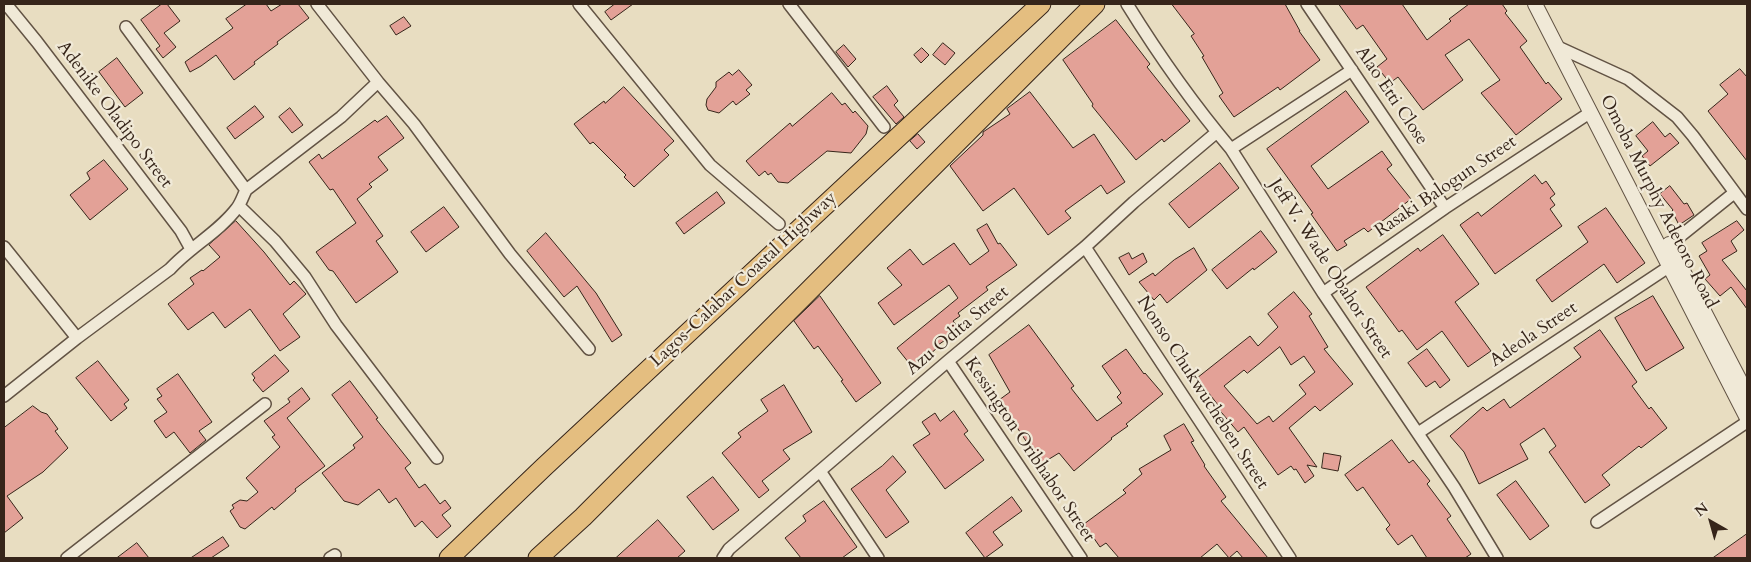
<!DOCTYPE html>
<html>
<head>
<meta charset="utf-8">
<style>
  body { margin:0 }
  #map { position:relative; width:1751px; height:562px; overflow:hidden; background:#e8ddc1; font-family:Cardo,serif }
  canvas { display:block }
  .frame { position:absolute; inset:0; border:5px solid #36251a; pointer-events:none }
  .north { position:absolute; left:1686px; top:497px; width:50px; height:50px; -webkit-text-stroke:4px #f0e9d7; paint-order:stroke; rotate:322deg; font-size:14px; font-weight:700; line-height:20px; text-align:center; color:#36251a }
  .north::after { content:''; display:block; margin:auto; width:18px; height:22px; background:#36251a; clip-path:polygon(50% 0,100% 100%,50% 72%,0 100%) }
</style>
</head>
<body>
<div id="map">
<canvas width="1751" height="562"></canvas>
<div class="frame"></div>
<div class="north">N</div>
</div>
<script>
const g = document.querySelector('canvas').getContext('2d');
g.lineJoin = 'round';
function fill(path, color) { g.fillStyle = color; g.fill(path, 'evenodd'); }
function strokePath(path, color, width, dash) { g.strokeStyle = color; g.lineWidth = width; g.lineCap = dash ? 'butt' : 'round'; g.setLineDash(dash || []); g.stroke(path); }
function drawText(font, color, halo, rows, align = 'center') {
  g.font = font + ' Cardo,serif'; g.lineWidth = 4.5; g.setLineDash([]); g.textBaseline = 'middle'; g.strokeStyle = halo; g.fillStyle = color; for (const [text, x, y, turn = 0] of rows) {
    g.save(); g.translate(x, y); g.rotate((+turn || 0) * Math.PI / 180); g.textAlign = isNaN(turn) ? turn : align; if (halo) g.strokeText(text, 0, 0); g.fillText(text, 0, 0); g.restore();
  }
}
const building = new Path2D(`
  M162,4H167L180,21L164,33L176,47L163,58L156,49L160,46L141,20Z
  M247,4H266L271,11L282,4H298L309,18L277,42L278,44L254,62L255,64L234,80L216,55L201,66L190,72L185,62L233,28L226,19Z
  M615,4H633L611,20L605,12Z
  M1172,4H1285L1300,31H1299L1320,60L1280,90L1278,87L1234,117L1219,96L1223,93L1202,57L1204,56L1191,36L1194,34Z
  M1339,4H1402L1427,40L1451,21L1449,19L1469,4H1502L1507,11L1505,13L1527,41L1520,47L1546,84L1548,82L1562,99L1516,135L1481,93L1500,80L1469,39L1445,55L1463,80L1423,110L1398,77L1390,83L1377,67L1387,59L1363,25L1357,29Z
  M404,17L411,26L396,35L390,26Z
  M1116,20L1150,64L1147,67L1190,121L1164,142L1162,139L1136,160L1092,106L1093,104L1063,60Z
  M943,43L955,53L945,65L933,55Z
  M844,45L856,59L848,67L836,52Z
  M922,48L929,55L921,63L914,55Z
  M117,58L143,93L125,107L99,72Z
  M1740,69L1747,77V161L1708,111L1728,94L1720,85Z
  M739,70L752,85L746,90L750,94L736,105L733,101L719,113L708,110L706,105L707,99L716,87V82L729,72L732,75Z
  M887,86L898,101L894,105L904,117L896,124L873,97Z
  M624,87L674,141L664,150L669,155L634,187L624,177L626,175L593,142L590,144L574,124L604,101L605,103Z
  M1346,91L1369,122L1311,166L1328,189L1382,151L1392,165L1387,169L1411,199L1368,232L1364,228L1344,241L1347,245L1337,251L1311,214L1313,213L1267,149Z
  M1030,92L1073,148L1094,134L1125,182L1107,194L1101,185L1065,211L1071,218L1048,235L1014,188L983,211L950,166L983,135V132L1010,114L1007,109Z
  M832,93L842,105L845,103L853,113L855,111L868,126L866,134L851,153L827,151L788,183L778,182L771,173L768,175L765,171L759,176L746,161L790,123L792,126Z
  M255,106L264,117L235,139L227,128Z
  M290,108L303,125L292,133L279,117Z
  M387,116L404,138L378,157L388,170L369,184L372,187L357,199L383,236L376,241L398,272L356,303L333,271L329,270L316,252L356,223L333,189L330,190L309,162L319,154L322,159L375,120L377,122Z
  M1653,122L1665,137L1670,133L1679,143L1650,166L1642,156L1648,151L1636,136Z
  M918,134L925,142L917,149L910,141Z
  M104,160L128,189L90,220L70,195L90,179L87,173Z
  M1220,163L1239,188L1189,228L1169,204Z
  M1535,175L1542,184L1546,181L1555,194L1550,198L1555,205L1550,209L1562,226L1495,274L1460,225L1478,212L1481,216Z
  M1670,186L1684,204L1687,203L1694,215L1679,225L1672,211L1673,210L1660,194Z
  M717,192L725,203L684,234L676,223Z
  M444,207L459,227L426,252L411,232Z
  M1606,208L1645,263L1617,283L1604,264L1552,302L1536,280L1588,242L1578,227Z
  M236,221L264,252L290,285L294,281L306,294L283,314L300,337L280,351L250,309L225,328L213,312L188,330L168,304L194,284L190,278L202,270L203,271L220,257L209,245Z
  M1737,221L1744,230L1731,241L1737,251L1722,260L1747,291V309L1731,287L1720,296L1705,279L1710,275L1699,256L1707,251L1702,243Z
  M987,224L998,244L1000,243L1017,265L986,287L988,290L958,313L960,316L953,321L960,330L935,347L936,349L913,368L897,348L958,298L949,285L894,325L878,303L902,285L887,268L910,249L923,265L954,243L970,265L989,251L977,230Z
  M1261,231L1277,252L1254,270L1253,268L1227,289L1212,270Z
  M546,233L596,293L622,335L612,342L577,286L564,297L527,251Z
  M1443,235L1479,284L1455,302L1491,351L1468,367L1442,331L1417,350L1402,330L1399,332L1366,287L1418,248L1420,251Z
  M1194,248L1207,270L1167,303L1160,294L1154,300L1139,282L1153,273L1155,276L1174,260Z
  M1129,253L1132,259L1143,253L1147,262L1129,275L1119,258Z
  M1294,292L1312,314L1309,316L1328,347L1324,349L1353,384L1320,411L1315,406L1289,428L1317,467L1307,465L1314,476L1305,483L1296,469L1294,470L1291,466L1278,475L1244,427L1238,432L1216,406L1218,405L1197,378L1250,336L1258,346L1278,327L1268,314ZM1280,347L1291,365L1304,356L1315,372L1299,385L1306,394L1273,422L1269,416L1257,424L1224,386L1244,370L1247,373Z
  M820,296L881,383L856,402L841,381L843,380L818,346L814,349L794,321Z
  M1653,296L1684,348L1646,371L1615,318Z
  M1029,325L1074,386L1071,388L1097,421L1122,403L1117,397L1121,393L1102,366L1126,349L1144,374L1145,373L1163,394L1126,424L1128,426L1111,438L1112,439L1074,471L1059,453L1041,464L999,400L1010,392L989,355Z
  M1600,330L1637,382L1632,386L1649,409L1651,407L1667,428L1641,448L1639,446L1602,475L1610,485L1585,503L1549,452L1556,446L1544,428L1520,444L1528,459L1479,484L1464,452L1450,436L1483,407L1487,411L1504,399L1510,408L1581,357L1574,348Z
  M1427,349L1450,380L1440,388L1435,381L1426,387L1408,363Z
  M275,355L289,371L263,392L253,380L255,378L252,374Z
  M98,361L129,400L124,404L127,408L111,421L76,378Z
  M178,374L212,422L199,431L206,440L190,453L174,432L166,438L154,421L167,412L157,399L162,396L157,389Z
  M350,381L378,418L376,419L411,463L405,468L419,488L425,484L440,504L445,500L451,508L442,515L451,526L437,538L422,521L415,527L396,498L389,503L379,489L358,505L344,501L322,473L355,448L353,445L363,437L332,395Z
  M784,385L812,432L783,450L790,459L762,481L769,490L759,498L722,453L741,437L738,433L768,411L761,400Z
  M302,388L310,399L287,418L325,466L295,489L296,491L274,510L272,507L245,529L240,527L230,511L234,508L232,505L240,500L247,501L258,492L246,478L280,447L272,437L275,435L264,421L290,402L288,399Z
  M33,406L41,412L47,414L58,429L55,431L68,448L43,472L7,496L23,518L4,533V428Z
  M954,411L968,431L964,434L984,460L945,489L913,445L930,434L922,422L935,413L940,421Z
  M1184,424L1194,441L1191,442L1205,465L1204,466L1226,497L1221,501L1268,558H1243L1237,551L1229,558L1217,544L1200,558H1119L1106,543L1100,547L1084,524L1126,493L1123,490L1142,474L1139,469L1171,450L1164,436Z
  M1392,440L1409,463L1413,460L1430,481L1427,484L1451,516L1447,519L1471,554L1465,558H1427L1412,535L1398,545L1386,529L1390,525L1363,487L1357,491L1345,475Z
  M1324,453L1341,456L1338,471L1322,468Z
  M893,456L906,472L886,490L909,522L886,538L851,489L882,466Z
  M713,477L739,510L713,530L687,497Z
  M1516,481L1549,526L1530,540L1497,495Z
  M1012,497L1022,511L993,532L1003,545L985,558L966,533Z
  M824,501L857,547L842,558H801L785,538L806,521L803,516Z
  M658,520L685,551L677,558H616Z
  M1747,534V558H1713Z
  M223,537L229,546L211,558H191Z
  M137,543L149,558H117Z`);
fill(building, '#e3a197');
strokePath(building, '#36251a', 1);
const minor = new Path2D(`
  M6,4L37,42L181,231L191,249
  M579,4L710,165L779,224
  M789,4L884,127
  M1127,4C1158,54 1193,104 1231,149L1323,293L1454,487L1497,558
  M1307,4L1445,208
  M126,27L246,190
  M1558,47L1628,79L1677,117L1693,136L1747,209
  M378,82L414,124L510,254L589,349
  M1231,149L1352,70
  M239,206L275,241L305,277L336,325L437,458
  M4,247L77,338
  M1085,247L1290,558
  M1663,250L1734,193
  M1323,293L1445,208L1591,112
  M948,361L1081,558
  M4,396L77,338L170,269C190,247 219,232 237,208C241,203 243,196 246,190L341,117L378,82L317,4
  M1418,433L1670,266
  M820,471L878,558
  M1597,522L1747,422
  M67,558L265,404
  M330,558L335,555
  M723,558L729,549L948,361L1085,247L1134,202L1217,132`);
const tertiary = new Path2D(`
  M1535,4L1747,418
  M1669,244L1747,394`);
const trunk = new Path2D(`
  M449,558L544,467L1041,4
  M538,558L583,517L1095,4`);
strokePath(minor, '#625344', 14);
strokePath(tertiary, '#625344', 16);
strokePath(trunk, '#36251a', 21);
strokePath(minor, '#f0e9d7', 11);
strokePath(tertiary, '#f0e9d7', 14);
strokePath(trunk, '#e4be80', 19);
drawText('18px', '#36251a', '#f0e9d7', [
  ["Alao Etti Close",1391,96,56],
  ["Adenike Oladipo Street",114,115,53],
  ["Rasaki Balogun Street",1446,187,-34],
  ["Omoba Murphy Adetoro Road",1658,202,63],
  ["Jeff V. Wade Obahor Street",1330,269,57],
  ["Lagos-Calabar Coastal Highway",744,280,-43],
  ["Azu Odita Street",958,331,-40],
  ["Adeola Street",1534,335,-34],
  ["Nonso Chukwucheben Street",1202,393,57],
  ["Kessington Oribhabor Street",1029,450,56]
]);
</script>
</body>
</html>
